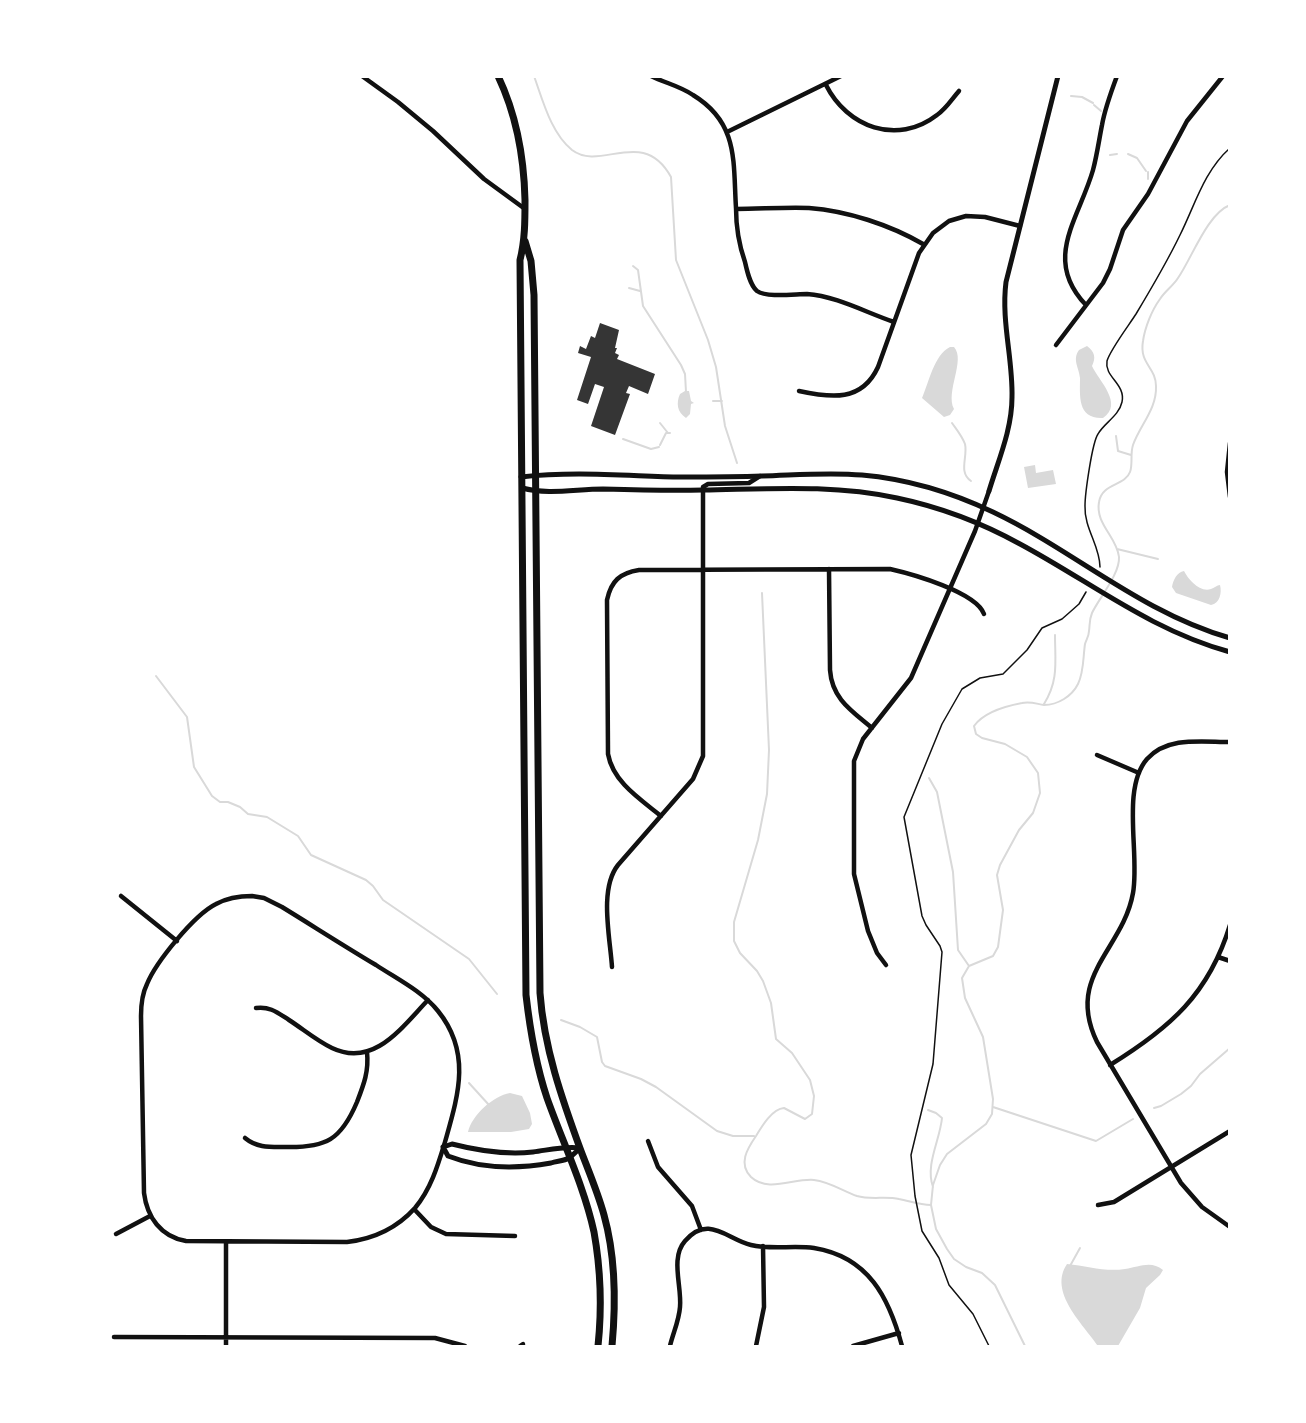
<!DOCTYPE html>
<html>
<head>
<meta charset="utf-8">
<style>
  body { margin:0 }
  #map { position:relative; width:1306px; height:1423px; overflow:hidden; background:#fff; font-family:Karla,sans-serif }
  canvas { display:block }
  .frame { position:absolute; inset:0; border:78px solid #fff; pointer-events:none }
</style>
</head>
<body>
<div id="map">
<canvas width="1306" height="1423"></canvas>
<div class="frame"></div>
</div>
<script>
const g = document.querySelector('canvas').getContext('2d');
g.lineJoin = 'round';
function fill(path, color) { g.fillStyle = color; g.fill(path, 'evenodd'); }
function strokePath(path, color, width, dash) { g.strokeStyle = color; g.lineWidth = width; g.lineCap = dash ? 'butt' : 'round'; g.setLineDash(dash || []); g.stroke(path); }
fill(new Path2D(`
  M1087,346C1095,352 1096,358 1092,366C1099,381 1124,404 1103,418C1077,419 1080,396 1080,378C1079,367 1072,360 1079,350Z
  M950,347H954C966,360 945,392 954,409L950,415L944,417L922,398C929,382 934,355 950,347Z
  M685,391H689L691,401L694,403L691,404L690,414L686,418C677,412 676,403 680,394Z
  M1035,465L1036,473L1053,470L1056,484L1028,488L1024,467Z
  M1184,571C1188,579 1200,593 1211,589C1214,588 1217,585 1220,585C1222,593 1220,603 1211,605L1176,593L1172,587C1173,580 1177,572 1184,571Z
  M510,1093L522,1096L530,1113L532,1124L529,1129L511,1132H468C472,1115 493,1096 510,1093Z
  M1067,1264C1087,1266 1105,1272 1125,1269C1139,1267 1151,1260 1163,1270L1160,1275L1146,1288L1140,1308L1118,1346H1098C1083,1324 1048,1292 1067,1264Z`), '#d9d9d9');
strokePath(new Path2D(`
  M534,76C543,101 551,133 572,150C601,172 643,126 671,177L676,260L708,340L716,367L725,426L737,463
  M1071,96L1082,97L1093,103
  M1094,105L1101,111
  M1128,154L1137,158L1146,171
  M1110,155L1117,154
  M1148,172V179
  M633,266L638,270L643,306L681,365L685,374L686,392
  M629,288L640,291
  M713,401H722
  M660,423L668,433
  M952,423C957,430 962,436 965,444C968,457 958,472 971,481
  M1116,436L1118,451L1131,455
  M623,439L651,449L659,447
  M660,445L666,433H670
  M1117,549L1158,559
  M762,593L769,750L767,794L758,840L734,922V941L740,953L757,971L763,981L771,1003L776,1039L792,1053L810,1080L814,1096L812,1114L805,1119L784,1108C772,1109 762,1126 756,1136C747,1149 738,1164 751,1177C768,1193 794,1178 814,1180C830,1182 843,1191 857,1196C870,1200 886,1196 899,1199C910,1201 919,1205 931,1205
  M156,676L187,717L194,767L212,796L220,802H228L240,807L248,814L267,817L298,836L311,855L366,880L373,886L383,900L469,959L497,994
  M1044,704C1059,680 1055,661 1055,635
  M929,778L937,792L953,872L958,950L969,966
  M561,1020L580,1027L597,1037L602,1062L605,1066L641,1079L656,1087L717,1131L733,1136H754
  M469,1083L489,1105
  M993,1107L1096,1141L1133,1119
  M1154,1108L1161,1106L1181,1094L1191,1086L1200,1074L1230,1048
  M928,1110L936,1113L942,1118C940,1140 925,1165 933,1187
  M1070,1266L1080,1248
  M1025,1346L995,1285L982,1273L966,1267L954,1259L947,1249L936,1229L931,1205L933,1185L940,1165L947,1154L986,1124L992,1114L993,1099L983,1037L965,998L962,978L969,966L993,956L998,947L1003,910L997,875L1000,865L1019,830L1033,813L1040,793L1038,773L1027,757L1005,744L982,738L976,734L974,726C984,712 1006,706 1022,703C1030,701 1037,704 1044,705C1058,705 1072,696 1078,684C1084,672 1083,657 1085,644C1086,640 1089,636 1089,631C1090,625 1089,620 1092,613C1099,598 1120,574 1119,557C1117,537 1095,524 1099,502C1102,483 1125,486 1130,472C1133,464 1130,454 1133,445C1140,425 1157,409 1156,386C1156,367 1139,364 1143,341C1145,327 1152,310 1160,299C1165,291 1173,286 1178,278C1192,258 1207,214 1230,205`), '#d9d9d9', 2);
fill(new Path2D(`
  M600,323L619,330L615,348H617L615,353L619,355L617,359L655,374L648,394L629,386L626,393L630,394L615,435L591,426L604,387L595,384L588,404L577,400L591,357L578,353L580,346L586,349L591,336L595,338Z`), '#353535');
strokePath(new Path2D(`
  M1100,567C1100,546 1084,528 1085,506C1085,494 1092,443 1098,434C1104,423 1119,416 1122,402C1126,384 1104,377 1107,361C1110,350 1129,325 1136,314C1151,289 1167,262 1180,235C1195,205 1204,171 1230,148
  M989,1346L973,1314L949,1285L939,1258L922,1231L915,1196L911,1155L933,1064L942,952L940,946L926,925L922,916L904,817L942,724L962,689L980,678L1003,674L1027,650L1042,628L1062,619L1070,612L1079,604L1086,592`), '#111', 1.5);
strokePath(new Path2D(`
  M362,76L398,102L433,131L484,179L525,209
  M651,76C665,83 680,86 693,95C739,123 733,162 736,208C736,226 739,245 745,262C747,271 750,285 757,291C767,298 795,294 807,294C836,296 867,313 894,322
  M826,85C847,127 897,146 937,115C946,109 952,99 959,91
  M727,132L841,76
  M736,209C760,209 785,207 809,208C848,211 890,225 923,244
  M1086,305C1042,259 1079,219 1093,170C1097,155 1099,140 1102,125C1105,108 1111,92 1117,76
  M1056,345L1103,283L1110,269L1123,230L1148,194L1187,121L1223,76
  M799,391C831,398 862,402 878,367L919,253L933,233L949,221L966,216L985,217L1020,226
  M1230,443L1227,472L1230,497
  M829,569L830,670C832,699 852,711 872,728
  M1230,742C1202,742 1168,736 1147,759C1121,789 1140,855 1133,893C1123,950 1065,976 1097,1042L1181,1183L1202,1207L1230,1227
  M1097,755L1139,773
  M661,816C640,799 613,782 608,754L607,600C611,581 620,573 639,570L890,569C912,574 976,592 984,614
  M121,896L177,941
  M252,896L264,898L282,907C313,926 344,946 376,965C397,979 422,991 438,1011C472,1053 458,1096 445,1142C438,1165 431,1189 415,1208C397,1228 373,1239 347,1242L186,1241C161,1237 147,1217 144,1193L141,1016C141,1005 142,994 147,984C156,962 194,915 216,904C227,898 239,896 252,896Z
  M1218,957L1230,961
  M886,965L877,953L868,931L854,874V761L863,739L911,678L975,531L989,491
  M612,967C610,937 599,889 618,865L693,779L703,756V487L708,484L749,483L760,476
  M256,1008C270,1006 278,1013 289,1020C303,1029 317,1041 332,1048C374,1068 402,1027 428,1000
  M1110,1065C1170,1028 1209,994 1230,925
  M245,1138C257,1148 270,1147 285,1147C326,1148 341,1140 357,1102C364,1084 369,1071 367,1052
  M648,1141L658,1167L692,1206L701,1230
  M1098,1205L1114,1202L1230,1131
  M414,1209L431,1227L446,1234L515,1236
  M116,1234L150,1216
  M114,1337L435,1338L465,1346
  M226,1346V1242
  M520,1346L523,1344
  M670,1346C673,1333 679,1321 680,1307C682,1286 670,1258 685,1241C708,1214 727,1239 751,1245C771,1250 793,1245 814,1248C869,1257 889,1298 902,1346
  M756,1346L764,1307L763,1246
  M853,1346L899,1333`), '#111', 4.5);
strokePath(new Path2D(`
  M521,477C574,471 628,476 681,477C708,477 735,477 762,476C796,475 829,472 862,475C907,479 953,493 993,512C1075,551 1140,612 1230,638
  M522,488C548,495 576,489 603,489C636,490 669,491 703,490C768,489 833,484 897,498C940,507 982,523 1020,544C1091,582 1150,630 1230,652
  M989,491C998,461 1012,430 1012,397C1013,359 1001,321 1006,282L1058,76
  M452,1144C479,1151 505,1155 533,1152C549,1150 563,1146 580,1148C577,1151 573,1155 569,1158C564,1161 557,1161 551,1163C517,1169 481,1169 448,1156L443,1147Z`), '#111', 5);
strokePath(new Path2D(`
  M498,76C517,116 524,156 525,200C525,221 525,240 520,260L526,995C530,1030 536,1065 547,1098C563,1143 584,1186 594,1232C601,1271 602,1308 598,1346
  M525,241L531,261L534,295L540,993C544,1048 562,1099 581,1151C589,1172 598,1193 604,1215C616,1258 616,1303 612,1346`), '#111', 7);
</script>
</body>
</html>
